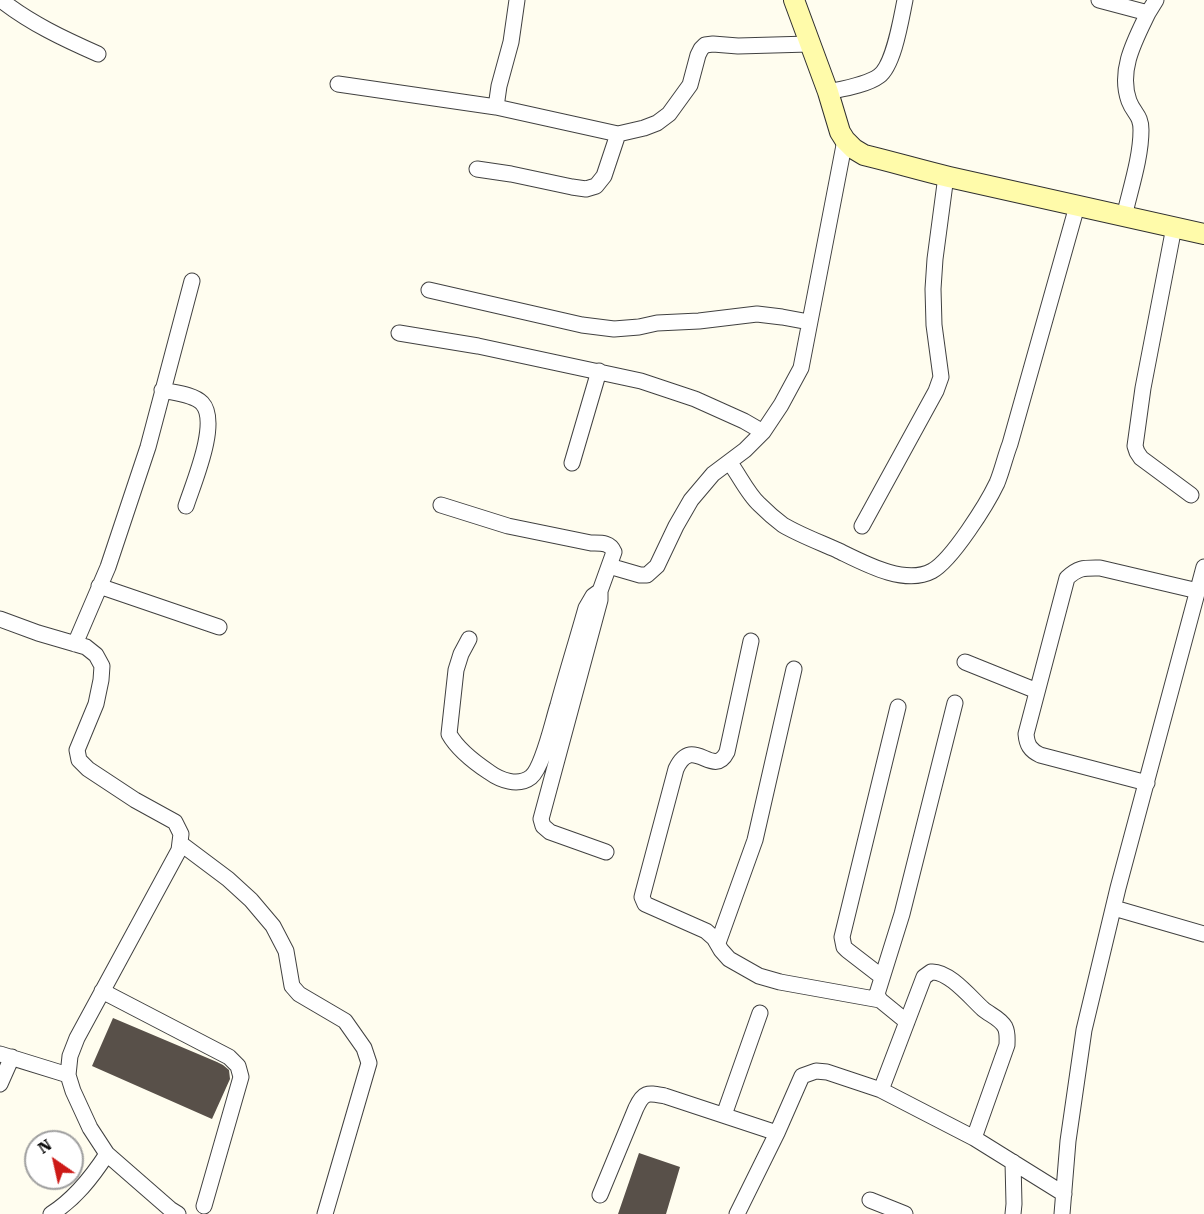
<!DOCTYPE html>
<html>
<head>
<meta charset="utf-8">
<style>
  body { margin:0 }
  #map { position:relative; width:1204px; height:1214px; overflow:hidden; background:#fffdef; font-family:"Roboto Serif",serif }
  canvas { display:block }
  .north { position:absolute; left:24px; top:1130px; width:60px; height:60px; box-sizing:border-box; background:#fff; border:2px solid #9f9f9f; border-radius:50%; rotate:326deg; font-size:16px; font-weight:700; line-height:24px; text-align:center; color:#0e0e0e }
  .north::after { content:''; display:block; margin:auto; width:21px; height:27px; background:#cd1a17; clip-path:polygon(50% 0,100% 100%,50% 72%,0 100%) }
</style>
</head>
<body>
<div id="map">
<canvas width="1204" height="1214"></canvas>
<div class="north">N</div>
</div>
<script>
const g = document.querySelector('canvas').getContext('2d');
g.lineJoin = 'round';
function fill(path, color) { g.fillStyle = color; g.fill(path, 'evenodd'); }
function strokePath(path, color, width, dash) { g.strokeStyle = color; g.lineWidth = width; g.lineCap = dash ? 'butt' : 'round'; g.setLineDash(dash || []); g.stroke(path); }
fill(new Path2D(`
  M113,1018L217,1062L223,1065L229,1070L230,1079L212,1119L92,1066Z
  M639,1153L680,1167L666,1214H618Z`), '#585049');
const street = new Path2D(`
  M1,0C30,23 64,39 98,54
  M1099,0L1148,13C1135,40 1118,70 1129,101C1134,114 1141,115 1141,130C1141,158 1130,190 1124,217
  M1148,13L1156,0
  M338,84L496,107L618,134L644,128L657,123L669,114L690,85L698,55L701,49L705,45L713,44L738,46L809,44
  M828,92C842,89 867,85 879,76C894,65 901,19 905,0
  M496,107L499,86L511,42L517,0
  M477,169L511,174L572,187L586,189L596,186L604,176L618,134
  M1174,227L1143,388L1135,446L1137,452L1141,458L1191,495
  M429,290L582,325L614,329L639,327L657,323L699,321L757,314L782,317L809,322
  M399,333L478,346L641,381L695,399L744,421L763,432
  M162,390C175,393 193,394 202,403C220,422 193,484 186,506
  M572,463L599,371
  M730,463C739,475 748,494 759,504C766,511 775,519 783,525C800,535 819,542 837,550C862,562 904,586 932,571C952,560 987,504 997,483C1002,471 1005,457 1010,444L1077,206
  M441,505L508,526L591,543C601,543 610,542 614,552L600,591V600L541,819L543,826L550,832L606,852
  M862,526L936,391L941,377L934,325L933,289L935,259L946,176
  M609,566L640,575H647L657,566L676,526L691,500L713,474L745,450L763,432L781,405L801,368L845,140
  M99,586L219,627
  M0,619L38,633L86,647L96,655L102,666L101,680L96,704L77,750L79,760L88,769L135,800L175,822L181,834L179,850L77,1038L70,1056L68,1075L73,1091L90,1128L107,1154L170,1209L178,1214
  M469,639L461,654L456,670L449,734C458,750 474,762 489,772C500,780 518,787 531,777C543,767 553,720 558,705C567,672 577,640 586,608L593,596L600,591
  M751,641L727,752C713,780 693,733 676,769L643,893L642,897L645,904L706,931L714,938L721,950L729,959L759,976L780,982L880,1000
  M75,644L108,567L148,447L192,281
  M965,662L1037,691
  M1147,783L1040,755C1030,750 1027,745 1026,734L1067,578C1079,567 1084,568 1100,568L1198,591
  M180,843L228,879L251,900L273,926L286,951L292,986L299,994L345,1021L364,1048L369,1063L325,1214
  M1114,908L1204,934
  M718,943L755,840L794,669
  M882,977L847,950L844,947L842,937L898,707
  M102,991L229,1057L238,1066L241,1077L204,1206
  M907,1022L880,1000L877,994L902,914L955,703
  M0,1054L68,1075
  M0,1084L12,1057
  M881,1090L924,977L931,972C948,970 971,998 983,1009C990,1015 1000,1018 1005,1027C1008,1033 1007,1039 1007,1045L974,1138
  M724,1115L760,1013
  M1013,1162L1014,1204L1013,1214
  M600,1195L636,1108C644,1091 648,1093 665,1096L777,1133
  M870,1200L905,1214
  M51,1214C75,1199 92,1177 107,1154
  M737,1214L777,1133L802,1076L816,1071L827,1072L881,1090L974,1138L1064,1194
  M1062,1214L1068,1141L1084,1030L1118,888L1204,567`);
const secondary = new Path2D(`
  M794,0L828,92L840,132L845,140L854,149L864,155C893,162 920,170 949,177C1034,196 1119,215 1204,234`);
strokePath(street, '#414141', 17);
strokePath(secondary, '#303030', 22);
strokePath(street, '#fff', 15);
strokePath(secondary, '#fffbaa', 20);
</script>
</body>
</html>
